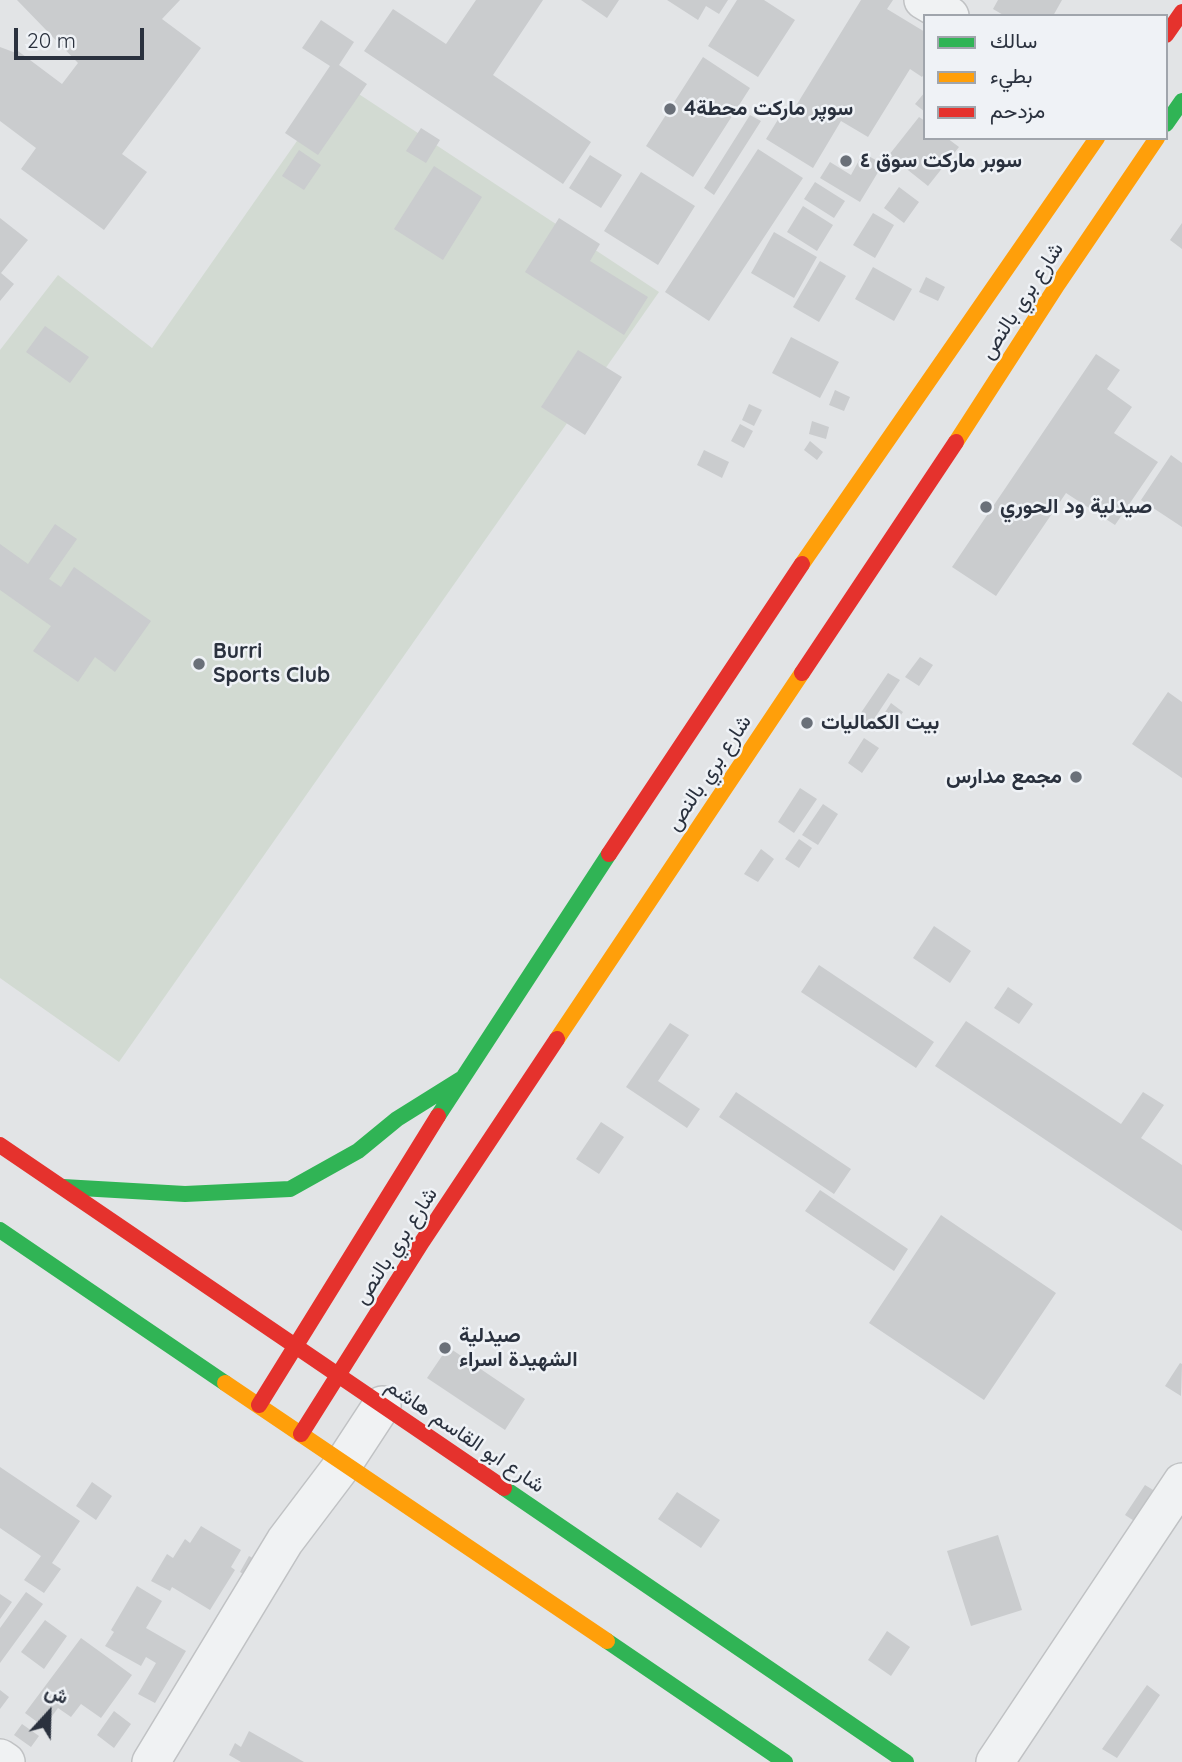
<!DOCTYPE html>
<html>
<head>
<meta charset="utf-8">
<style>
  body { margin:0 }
  #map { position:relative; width:1182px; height:1762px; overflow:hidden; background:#e2e4e6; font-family:Quicksand,Vazirmatn,sans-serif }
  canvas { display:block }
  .legend { position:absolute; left:923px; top:14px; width:245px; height:126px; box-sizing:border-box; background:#eff2f6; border:2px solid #a0a5ac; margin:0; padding:9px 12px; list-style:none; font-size:21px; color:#2a313e }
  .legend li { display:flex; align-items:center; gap:14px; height:35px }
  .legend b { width:35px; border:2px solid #a0a5ac }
  .north { position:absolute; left:14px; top:1678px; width:70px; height:70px; -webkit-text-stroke:5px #eff2f6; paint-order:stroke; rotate:22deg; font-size:19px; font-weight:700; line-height:28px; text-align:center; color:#2a313e }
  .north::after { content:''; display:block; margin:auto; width:24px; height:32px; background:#2a313e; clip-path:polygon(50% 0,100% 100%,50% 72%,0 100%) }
  .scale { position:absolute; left:14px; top:28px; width:130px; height:32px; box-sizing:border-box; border:4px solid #2a313e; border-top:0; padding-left:9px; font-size:21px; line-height:24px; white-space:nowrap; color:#2a313e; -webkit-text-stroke:5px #eff2f6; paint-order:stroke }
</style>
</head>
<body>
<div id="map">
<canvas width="1182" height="1762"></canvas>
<ul class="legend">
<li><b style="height:9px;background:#30b455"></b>سالك</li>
<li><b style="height:9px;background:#ff9f0a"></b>بطيء</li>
<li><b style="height:9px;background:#e5322d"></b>مزدحم</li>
</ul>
<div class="north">ش</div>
<div class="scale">20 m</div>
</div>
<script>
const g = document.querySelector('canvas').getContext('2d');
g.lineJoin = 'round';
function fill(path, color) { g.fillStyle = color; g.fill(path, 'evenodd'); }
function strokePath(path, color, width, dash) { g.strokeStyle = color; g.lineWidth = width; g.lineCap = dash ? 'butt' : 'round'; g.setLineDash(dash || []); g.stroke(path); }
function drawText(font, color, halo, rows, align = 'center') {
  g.font = font + ' Quicksand,Vazirmatn,sans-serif'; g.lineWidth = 5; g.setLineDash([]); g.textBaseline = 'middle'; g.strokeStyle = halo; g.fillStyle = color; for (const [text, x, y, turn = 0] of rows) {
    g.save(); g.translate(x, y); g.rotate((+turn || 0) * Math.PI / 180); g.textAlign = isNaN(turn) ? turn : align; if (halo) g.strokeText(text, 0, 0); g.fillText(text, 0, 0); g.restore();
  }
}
fill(new Path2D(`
  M339,81L659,292L119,1062L0,978V350L58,275L152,348Z`), '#d2dad2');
fill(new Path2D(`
  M17,0H180L162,19L201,48L122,154L147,172L104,230L21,169L36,148L0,121V47L16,53L18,51L62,84L78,63Z
  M476,0H543L493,75L591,142L563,184L364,51L393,9L446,44Z
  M581,0H619L607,18Z
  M667,0H728L719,14L706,6L698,20Z
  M737,0H764L795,20L758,77L708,46Z
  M861,0H893L887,9L925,32V73L922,77L910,69L868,137L841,121L813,168L766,139L787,105L794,109Z
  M998,0H1062L1053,16H1005L993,9Z
  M321,20L354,42L339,65L367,84L318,155L285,133L330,66L302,48Z
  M703,57L750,88L693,177L646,146Z
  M925,92V112L915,104Z
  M750,115L761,121L714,195L704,188Z
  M919,117L925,121V138H947L959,147L928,186L889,155Z
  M421,128L440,140L426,163L406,151Z
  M758,149L803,178L709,321L665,292Z
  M299,150L321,165L304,190L282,176Z
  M863,153L883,164L860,202L820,178L830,162L851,175Z
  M590,155L622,175L601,208L569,188Z
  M434,166L482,197L443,260L394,229Z
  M641,172L695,206L658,265L604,231Z
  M815,182L845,201L834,218L804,199Z
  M899,187L919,202L904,223L884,208Z
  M803,206L833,225L817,251L787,232Z
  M873,213L894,225L875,258L853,245Z
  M0,218L28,240L1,273L14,284L0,301Z
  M559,218L600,244L590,261L648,297L624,335L525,272Z
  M1182,223V249L1170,240Z
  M774,232L817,257L794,298L751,273Z
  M820,261L846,276L819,322L793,307Z
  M873,267L912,289L894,321L855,299Z
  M926,277L945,287L938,301L919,292Z
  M45,326L89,357L70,383L26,352Z
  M791,337L839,362L820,398L772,373Z
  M578,350L622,377L585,435L541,407Z
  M1096,354L1120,370L1107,389L1132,407L1114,433L1158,462L1115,525L1066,493L996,596L952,567Z
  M835,390L850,397L844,411L829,405Z
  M749,404L762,410L754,426L742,420Z
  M812,421L829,427L826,439L809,434Z
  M740,424L753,431L744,448L731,441Z
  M810,441L823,452L817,460L804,450Z
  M704,450L729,462L722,478L697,465Z
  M1171,455L1182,463V527L1141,500Z
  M55,524L77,539L49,579L61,587L74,567L151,621L115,672L95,657L78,682L33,651L51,626L0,590V544L28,564Z
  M920,657L933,665L919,686L905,677Z
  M888,673L900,680L866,731L854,723Z
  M1168,692L1182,702V778L1132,744Z
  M891,703L903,712L894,725L882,717Z
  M864,738L879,748L862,773L848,763Z
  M800,788L817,799L794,833L778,822Z
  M823,804L838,814L818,845L802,835Z
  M799,839L812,848L799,868L785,859Z
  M761,849L774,859L758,882L744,874Z
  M934,926L971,951L950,983L913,958Z
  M819,965L934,1042L916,1068L801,992Z
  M1008,987L1033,1004L1019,1024L994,1008Z
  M966,1021L1121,1124L1143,1092L1164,1105L1141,1138L1182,1165V1231L935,1066Z
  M670,1023L689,1035L658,1081L700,1109L687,1128L626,1087Z
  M736,1092L851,1169L834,1194L719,1117Z
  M601,1122L624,1137L599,1174L576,1159Z
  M820,1190L908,1249L894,1271L805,1211Z
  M941,1215L1056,1293L984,1400L869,1323Z
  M448,1347L525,1399L505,1430L427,1378Z
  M1180,1363L1182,1364L1181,1396L1165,1386Z
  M0,1467L80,1521L52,1563L61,1569L44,1593L24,1580L41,1556L0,1528Z
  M92,1482L112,1496L96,1520L76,1506Z
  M1145,1485L1163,1496L1142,1526L1125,1515Z
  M677,1492L720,1520L701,1548L658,1519Z
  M201,1526L241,1550L231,1567L235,1570L210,1610L172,1587L170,1591L151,1581L167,1554L173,1558L185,1539L190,1543Z
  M998,1535L1022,1610L971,1626L947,1551Z
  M249,1556L262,1563L252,1579L240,1572Z
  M137,1586L162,1601L146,1628L186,1651L155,1703L138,1694L156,1663L146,1657L141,1666L105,1646L114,1632L111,1630Z
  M26,1592L43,1604L0,1663V1628Z
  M0,1594L12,1602L0,1619Z
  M45,1620L67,1636L44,1669L21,1652Z
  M887,1631L910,1647L891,1676L868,1660Z
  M81,1638L132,1675L101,1718L81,1704L71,1717L58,1708L44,1727L25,1713Z
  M1147,1685L1160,1695L1117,1758L1102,1749Z
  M0,1690L9,1697L0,1709Z
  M114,1711L131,1724L114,1748L97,1735Z
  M22,1724L39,1736L31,1747L14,1735Z
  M249,1731L304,1762H241L229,1755L235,1743L241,1747Z`), '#caccce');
const street = new Path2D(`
  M923,0L950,16
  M0,1758L6,1762
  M151,1762L285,1541L344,1463L382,1405
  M995,1762L1182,1482`);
strokePath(street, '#c0c2c4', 40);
strokePath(street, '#f0f2f3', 37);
strokePath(new Path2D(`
  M1166,124L1182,101
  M438,1116L609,854
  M63,1187L185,1194L290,1189L358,1151L397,1119L461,1079
  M0,1230L225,1383
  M504,1488L906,1762
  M607,1641L785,1762`), '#30b455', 16);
strokePath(new Path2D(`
  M956,442L1058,284L1157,138
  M802,564L1097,138
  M557,1039L802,673
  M225,1383L607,1641`), '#ff9f0a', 16);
strokePath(new Path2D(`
  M1166,35L1182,12
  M802,673L956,442
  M609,854L802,564
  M0,1145L504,1488
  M259,1405L438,1116
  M301,1434L422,1242L557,1039`), '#e5322d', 16);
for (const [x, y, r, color] of [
  [670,109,7,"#6a7079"],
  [846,161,7,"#6a7079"],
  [986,507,7,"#6a7079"],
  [199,664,7,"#6a7079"],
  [807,723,7,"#6a7079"],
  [1076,777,7,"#6a7079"],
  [445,1348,7,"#6a7079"]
]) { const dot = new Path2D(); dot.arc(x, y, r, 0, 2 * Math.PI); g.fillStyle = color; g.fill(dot); strokePath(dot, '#eff2f6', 2.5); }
drawText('bold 21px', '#2a313e', '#eff2f6', [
  ["سوپر مارکت محطة4",684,109],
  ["سوبر ماركت سوق ٤",860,161],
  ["صيدلية ود الحوري",1000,507],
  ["Burri",213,652],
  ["Sports Club",213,676],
  ["بيت الكماليات",821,723],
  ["مجمع مدارس",1062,777,"right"],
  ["صيدلية",459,1336],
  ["الشهيدة اسراء",459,1360]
], 'left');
drawText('21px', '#2a313e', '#eff2f6', [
  ["شارع بري بالنص",1022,301,-57],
  ["شارع بري بالنص",709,773,-56],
  ["شارع بري بالنص",396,1246,-57],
  ["شارع ابو القاسم هاشم",465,1436,34]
]);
</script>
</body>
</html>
